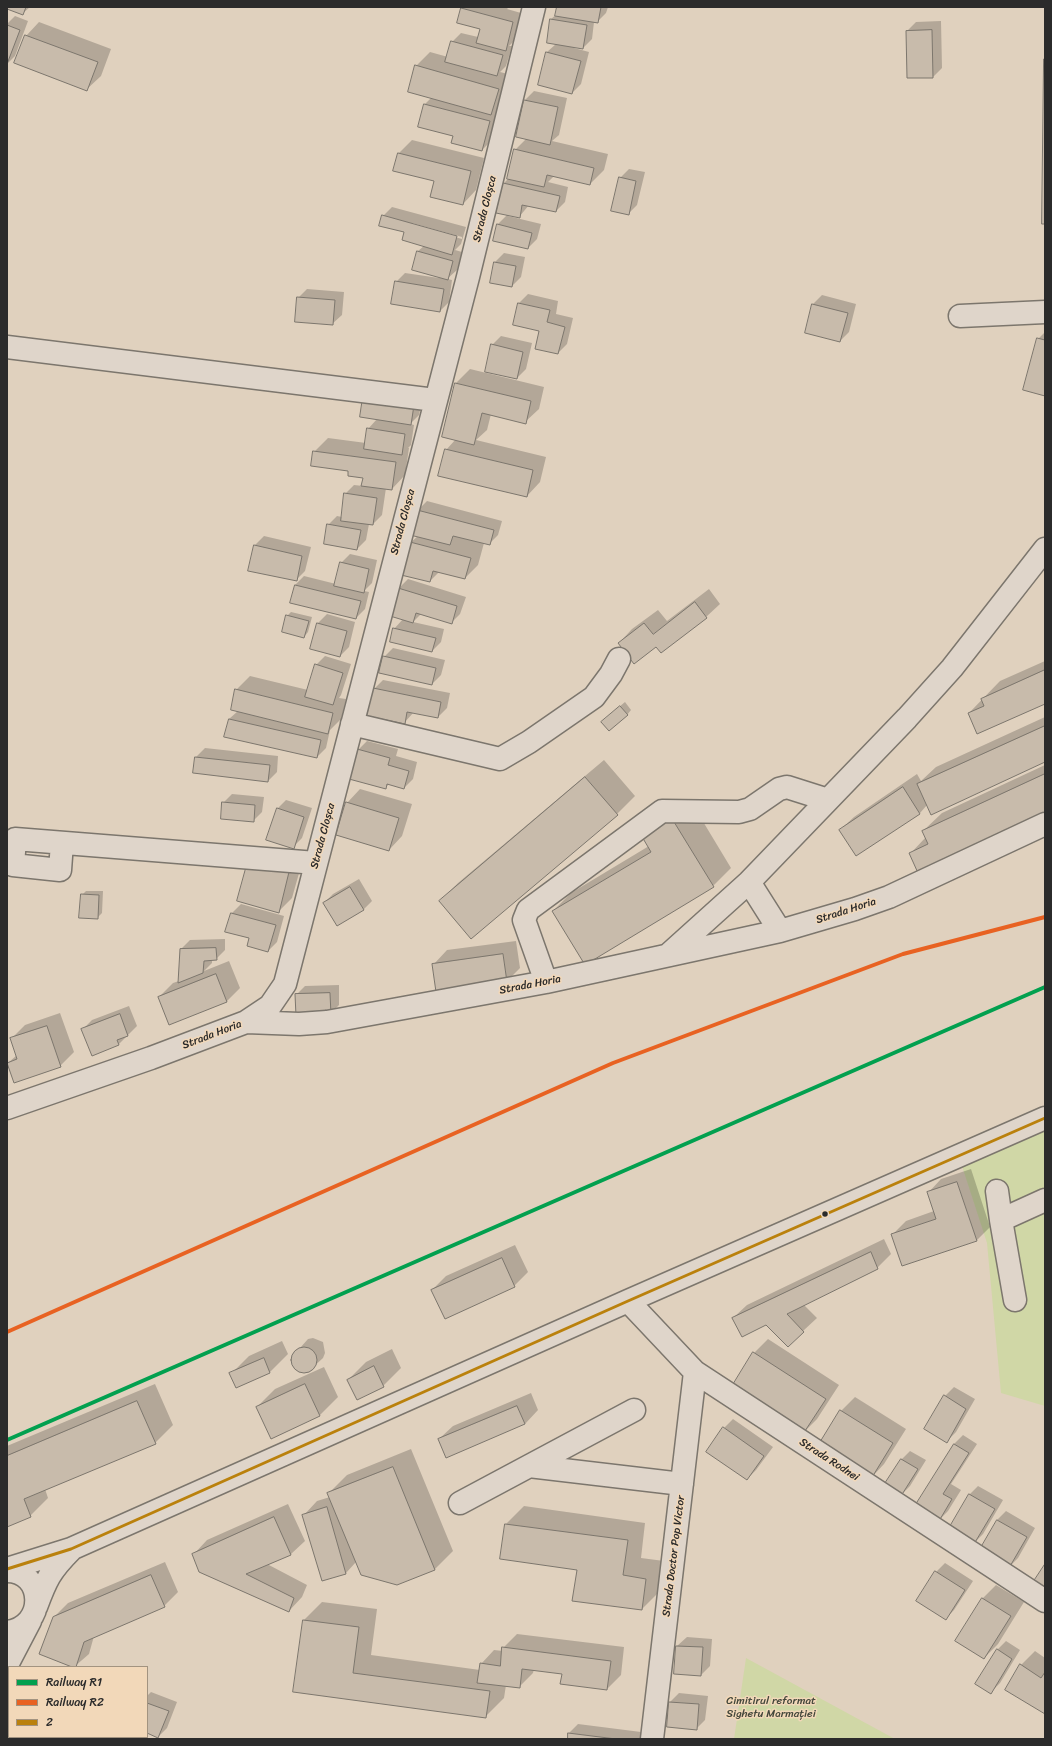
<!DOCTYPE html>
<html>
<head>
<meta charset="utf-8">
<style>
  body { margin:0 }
  #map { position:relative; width:1052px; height:1746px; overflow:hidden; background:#e0d1be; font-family:Sriracha,sans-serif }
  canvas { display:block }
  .frame { position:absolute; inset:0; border:8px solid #2b2b2b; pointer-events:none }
  .legend { position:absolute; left:8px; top:1666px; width:140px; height:72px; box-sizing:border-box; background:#f2d8b9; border:1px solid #a29380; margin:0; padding:5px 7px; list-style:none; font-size:12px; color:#2b2b2b }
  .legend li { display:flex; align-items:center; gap:8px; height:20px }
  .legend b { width:20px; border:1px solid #a29380 }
</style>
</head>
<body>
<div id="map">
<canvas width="1052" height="1746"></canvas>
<div class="frame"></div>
<ul class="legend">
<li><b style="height:5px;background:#02a04f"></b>Railway R1</li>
<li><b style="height:5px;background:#e86222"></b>Railway R2</li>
<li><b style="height:5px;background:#ba810d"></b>2</li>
</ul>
</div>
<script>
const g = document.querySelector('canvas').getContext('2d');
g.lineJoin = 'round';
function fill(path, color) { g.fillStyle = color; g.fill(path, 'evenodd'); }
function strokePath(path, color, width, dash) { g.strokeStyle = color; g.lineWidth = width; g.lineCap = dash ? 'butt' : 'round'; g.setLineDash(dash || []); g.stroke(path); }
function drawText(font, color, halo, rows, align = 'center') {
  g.font = font + ' Sriracha,sans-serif'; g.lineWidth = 3; g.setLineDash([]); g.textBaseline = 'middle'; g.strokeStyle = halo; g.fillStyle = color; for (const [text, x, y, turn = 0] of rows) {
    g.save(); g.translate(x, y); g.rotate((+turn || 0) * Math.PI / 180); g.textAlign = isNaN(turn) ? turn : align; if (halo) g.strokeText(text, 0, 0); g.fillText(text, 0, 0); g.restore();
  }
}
fill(new Path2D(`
  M1045,1129V1406L1001,1393L987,1243L961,1163Z
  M746,1658L895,1739H734Z`), '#d0d7a6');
fill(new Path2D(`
  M7,7H30L23,13Z
  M464,7H509L507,9L521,13L514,41L509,46H512L506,66L500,72L512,75L505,100L498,106L503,107L496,136L482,150L454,136L419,127L425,104L432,97L416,66L430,52L448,57L452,42L461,33L478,37L481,29L462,9Z
  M558,7H608L606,13L597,22H594L592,39L583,48L574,47V48L589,52L581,84L572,93L547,52L556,44L551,19L557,14Z
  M15,16L28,21L15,56L7,64V24Z
  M941,21L942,68L933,77L907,31L916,22Z
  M39,22L111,49L101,76L87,89L26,36Z
  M534,91L567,98L559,135L552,141L608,154L604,170L590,184L554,176L548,182L568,187L565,202L556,211L529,205L519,217L508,214V216L541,224L537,239L528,248L497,225L508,214L504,183L508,179L515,150L526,139L525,100Z
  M412,140L484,158L476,190L463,204L435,180L398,154Z
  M629,169L645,172L637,205L628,214L620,178Z
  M392,207L466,227L461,244L455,250L462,252L457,270L447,279L452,280L449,302L440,311L396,282L405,273L439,278V276L413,269L418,251L424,246L383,216ZM412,223L462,237V239L412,225Z
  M504,253L525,257L521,277L512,286L495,262Z
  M307,289L344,292L342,315L332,324L298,298Z
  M528,294L558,301L556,314L573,318L567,344L558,353L519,303Z
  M822,295L856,304L849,332L840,341L813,304Z
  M1045,332V395L1038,339Z
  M501,336L532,343L526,369L517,378L492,345Z
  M470,369L544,387L539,409L525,422L491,414L487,430L476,440L546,457L540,482L527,496L446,450L456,439L443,436L456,383Z
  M423,396L419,415L410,424L414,425L411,445L408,448H409L405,475L392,489L386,488L382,515L373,524H369L366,540L357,549L328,525L337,516L342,517L345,494L354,485L363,486L364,477L314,452L328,438L366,443L368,429L377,419Z
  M427,501L502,521L498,535L489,544L484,543L478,565L465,578L439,572L430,581L411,542L418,536V510Z
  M264,536L311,547L305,571L296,580L250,570L255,545Z
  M350,554L377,560L372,583L364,591L369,592L365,609L356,618L295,585L304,576L336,584L341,563Z
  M408,579L466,597L460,614L451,623L421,614L413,622L444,629L441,642L432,651L394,629L403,619L399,588Z
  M709,589L720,604L706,617L657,646L619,643L632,629L658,610L667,621Z
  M291,612L312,617L308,632L304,637L287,616Z
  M327,614L355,622L349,647L340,656L311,648L318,623Z
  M393,648L445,660L441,675L432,684L384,657Z
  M325,656L351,664L341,695L339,698L346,699L341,719L330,730L326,748L317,757L229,719L238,711L236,690L250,676L308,690L316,665Z
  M1045,661V703L969,713L1000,681Z
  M383,680L450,693L447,708L438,717L414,712L404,723L374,689Z
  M625,702L631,710L627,715L607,717Z
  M1045,717V761L927,805L920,813L857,855L840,830L854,817L917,774L921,781L936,767Z
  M367,741L398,749L396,756L417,762L413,779L404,788L389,784L385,788L358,750Z
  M205,748L278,756L277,772L268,781L194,772L196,757Z
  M604,760L635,796L617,814L440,901L458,883Z
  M1045,765V813L910,854L926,837L923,831L942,813Z
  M360,789L412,804L402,836L389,850L347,803Z
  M232,794L264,797L262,812L253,821L223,803Z
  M286,800L312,808L302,838L293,847L277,809Z
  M690,800L731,868L713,886L553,911L571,893L649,846L660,818Z
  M303,859L292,898L278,912L238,901Z
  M359,879L372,901L363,910L324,903L333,894Z
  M86,891H103L102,913L97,918L82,895Z
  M241,904L284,916L277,942L268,951L250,938L232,913Z
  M225,939V950L216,959H212V963L204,971L229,961L240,988L226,1002L159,997L173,983L179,981L181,949L190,940Z
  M516,941L520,968L506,982L434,964L447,950Z
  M339,985V1005L330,1014L296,995L305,986Z
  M129,1006L137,1026L119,1044L83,1029L92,1020Z
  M60,1013L74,1052L60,1066L8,1063L17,1055L11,1039L25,1025Z
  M971,1169L990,1227L976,1241L892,1235L906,1221L934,1211L928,1193L941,1179Z
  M884,1239L891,1254L877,1268L804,1305L817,1318L803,1331L733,1318L747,1305Z
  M515,1245L528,1272L514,1286L432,1290L446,1276Z
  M313,1338L323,1342L325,1353L323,1358L309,1371L298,1370L294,1367L292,1357L308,1339Z
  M768,1339L839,1385L817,1419L803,1433L754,1353Z
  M282,1341L288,1354L270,1372L231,1374L249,1356Z
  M392,1349L401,1368L383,1386L348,1380L366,1362Z
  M324,1367L338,1397L320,1415L271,1438L257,1407L275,1389Z
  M155,1384L173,1425L155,1443L45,1489L48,1498L30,1516L7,1526V1446Z
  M954,1387L975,1399L956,1432L947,1441L945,1396Z
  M531,1393L538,1410L525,1424L439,1439L453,1426Z
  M855,1397L906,1429L884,1464L871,1478L819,1446L841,1411Z
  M733,1419L773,1447L756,1470L747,1479L724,1428Z
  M963,1435L977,1444L951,1484L961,1490L948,1511L939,1520L916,1506L954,1444Z
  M411,1449L453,1551L435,1569L397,1584L356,1562L346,1573L304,1515L317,1501L330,1497L329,1493L347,1475Z
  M910,1451L926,1460L910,1486L901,1495V1460Z
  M978,1486L1003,1500L983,1534L974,1543L969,1495Z
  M288,1504L305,1541L291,1554L267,1564L307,1585L302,1597L289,1611L194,1554L207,1540Z
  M524,1506L645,1523L641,1558L664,1561L660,1591L642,1609L506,1524Z
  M1006,1511L1035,1528L1018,1558L1009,1567L997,1520Z
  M165,1562L178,1592L164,1606L94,1636L89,1654L74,1667L54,1617L68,1603Z
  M945,1563L973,1581L954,1610L945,1619L936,1572Z
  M996,1585L1024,1602L998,1644L984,1658L982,1599Z
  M322,1602L377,1609L371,1655L480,1670L481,1664L494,1650L503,1651V1648L517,1634L624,1647L621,1675L607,1689L563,1673L534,1669L533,1673L519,1687L506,1685L504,1698L486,1716L295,1691L304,1620Z
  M687,1637L712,1639L710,1666L701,1675L675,1673L677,1646Z
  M1006,1641L1020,1650L1000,1683L991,1692L997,1650Z
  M1035,1651L1045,1658V1713L1021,1665Z
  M151,1692L177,1702L167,1728L158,1737L147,1732V1696Z
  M679,1693L708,1696L705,1720L696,1729L670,1702Z
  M578,1724L641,1732L640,1739H569V1733Z`), '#0003');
const building = new Path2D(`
  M7,7H26L23,15L7,9Z
  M557,7H601L598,23L555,16Z
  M461,8L513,22L506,51L476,43L480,29L457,23Z
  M550,19L587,25L583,49L547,43Z
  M7,25L20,30L7,64Z
  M932,30L933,78H907L906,31Z
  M25,35L98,62L87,91L14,63Z
  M451,41L503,55L497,76L445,62Z
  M546,52L581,61L572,94L538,85Z
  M1044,59H1045V224H1042Z
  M415,65L499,89L491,115L408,92Z
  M524,100L558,107L550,145L516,137Z
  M424,104L490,121L482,151L451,143L453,136L418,127Z
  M514,149L594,168L590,185L547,175L544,187L507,179Z
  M398,153L471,171L463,205L430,197L434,181L393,171Z
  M619,177L636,181L629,215L611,211Z
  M503,183L560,196L556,212L522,205L520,218L496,213Z
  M382,215L457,236L452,255L402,240L404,232L379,226Z
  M497,224L532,233L528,249L493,241Z
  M417,251L453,261L448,280L412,270Z
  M494,262L516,266L512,287L490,283Z
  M395,281L444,289L440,312L391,304Z
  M297,297L335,300L333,325L295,322Z
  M518,303L550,310L547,322L565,327L558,354L535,349L539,331L513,325Z
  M812,304L848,313L840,342L805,333Z
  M1037,338L1045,340V396L1023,390Z
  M491,344L523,352L517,379L485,372Z
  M455,383L531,401L526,424L482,413L474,445L442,437Z
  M363,397L414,405L411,425L360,417Z
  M367,428L405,434L402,455L364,449Z
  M445,449L533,470L527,497L438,476Z
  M313,451L396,462L392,490L361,486L363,478L348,476V471L311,466Z
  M344,493L377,498L373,525L341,521Z
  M417,510L494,530L490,545L453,536L450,545L410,535Z
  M327,524L361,530L357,550L324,544Z
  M410,542L471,558L465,579L433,571L430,582L401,575Z
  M254,545L302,556L297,581L248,571Z
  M340,562L369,569L364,593L334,586Z
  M295,585L361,601L356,619L290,603Z
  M398,588L457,606L452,624L416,613L413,623L390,616Z
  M695,602L707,618L661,653L656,647L634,664L618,643L644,623L653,634Z
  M286,615L309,621L304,638L282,632Z
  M317,623L347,631L340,657L310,649Z
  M393,628L436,638L432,652L390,642Z
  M383,656L436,668L432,685L379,673Z
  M315,664L343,673L333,705L305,697Z
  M1045,670V704L977,734L968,713L984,706L981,699Z
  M373,688L441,702L438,718L407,712L405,724L367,716Z
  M235,689L333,713L328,734L231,710Z
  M620,706L628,715L609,731L601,722Z
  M229,719L321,740L317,758L224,737Z
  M1045,726V762L931,815L917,784Z
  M357,749L390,758L388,765L409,771L404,789L387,784L386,789L349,779Z
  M195,757L270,765L268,782L193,773Z
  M1045,774V814L918,873L909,853L928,844L922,831Z
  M585,777L618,815L471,939L439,901Z
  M903,787L920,814L856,856L839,830Z
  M222,802L255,805L254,822L221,819Z
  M346,802L399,818L389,851L336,835Z
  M277,808L304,817L294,849L266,840Z
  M671,817L714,887L585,965L552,911L651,852L641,835Z
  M248,861L289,872L279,913L237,901Z
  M350,887L364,910L337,926L323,903Z
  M81,894L99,895L98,919L79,918Z
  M231,913L276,925L268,952L247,946L249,938L225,932Z
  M216,948L217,960L204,961L203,973L178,983L180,949Z
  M503,954L507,982L436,992L432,964Z
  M216,974L227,1002L169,1025L158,997Z
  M330,993L331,1015L296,1016L295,994Z
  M120,1014L128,1036L117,1040L119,1045L92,1056L81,1029Z
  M47,1026L61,1067L14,1083L7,1063L17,1059L10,1038Z
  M957,1182L977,1241L902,1266L891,1234L936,1219L927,1192Z
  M871,1252L878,1269L787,1314L804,1332L788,1347L766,1325L742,1337L732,1318Z
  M502,1258L515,1287L445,1319L431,1290Z
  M291 1360a13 13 0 1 1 26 0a13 13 0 1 1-26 0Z
  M753,1352L826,1399L803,1434L731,1388Z
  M264,1358L270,1373L236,1388L229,1373Z
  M374,1366L384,1387L357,1400L347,1380Z
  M305,1384L320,1416L271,1439L256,1407Z
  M944,1395L966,1409L947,1443L924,1429Z
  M137,1401L156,1444L24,1499L31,1517L7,1527V1456Z
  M517,1406L525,1424L446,1458L438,1439Z
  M840,1410L893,1443L871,1479L818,1446Z
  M723,1427L764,1456L747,1480L706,1452Z
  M954,1444L969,1453L943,1494L952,1499L939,1521L915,1506Z
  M901,1459L918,1469L901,1496L884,1485Z
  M393,1467L435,1570L397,1585L361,1575L327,1493Z
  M969,1494L995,1509L974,1544L948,1530Z
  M327,1507L346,1574L322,1581L302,1515Z
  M274,1517L291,1555L246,1574L294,1598L289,1612L199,1572L192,1554Z
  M997,1520L1027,1537L1009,1568L979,1551Z
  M505,1524L628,1540L623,1575L646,1579L642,1610L572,1601L577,1570L500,1559Z
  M1045,1564V1588L1034,1581Z
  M935,1571L965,1590L946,1620L916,1601Z
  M151,1575L165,1607L84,1642L76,1667H72L39,1654L53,1617Z
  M982,1598L1011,1616L984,1659L955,1641Z
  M303,1620L359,1627L353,1673L490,1691L486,1718L293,1692Z
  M676,1646L703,1647L701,1676L674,1674Z
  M502,1647L611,1661L607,1690L560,1684L562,1674L522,1669L520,1688L477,1683L480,1663L500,1666Z
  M997,1649L1012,1659L991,1694L975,1684Z
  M1020,1664L1041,1678L1045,1672V1714L1005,1690Z
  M669,1702L699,1704L697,1730L667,1727Z
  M147,1703L169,1711L158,1738L147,1733Z
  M568,1733L616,1739H568Z`);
fill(building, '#c8bbab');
strokePath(building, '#7c766d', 1);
const minor = new Path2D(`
  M960,316L1045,312
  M7,347L435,400
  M352,724L500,759L529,742L594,697L611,674L619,659
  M62,843L60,870L13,865L15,839L316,863
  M749,882L780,931
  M668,955L749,882L907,718L952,668L1045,549
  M546,982L524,920L528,910L662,811L739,812L750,809L779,789L787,787L828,800
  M246,1022L270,1006L285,984L468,277L534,7
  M7,1108L151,1058L246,1022L299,1024L327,1022L546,982L780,931L855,909L889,897L1045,824
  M997,1191L1001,1220
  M1015,1300L1001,1220L1045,1200
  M628,1301L695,1372L1045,1601
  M529,1466L682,1484
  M460,1503L634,1410
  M7,1569L71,1549L628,1301L1045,1118
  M7,1571C45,1571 47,1627 7,1632
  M36,1607C46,1580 50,1571 71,1550
  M7,1665L30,1621
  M652,1739L695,1372`);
strokePath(minor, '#7c766d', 25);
strokePath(minor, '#dfd5ca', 22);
strokePath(new Path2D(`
  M7,1569L71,1549L628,1301L1045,1118`), '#ba810d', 3);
strokePath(new Path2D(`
  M7,1440L1045,987`), '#02a04f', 4);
strokePath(new Path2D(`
  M7,1332L613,1063L903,954L1045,917`), '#e86222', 4);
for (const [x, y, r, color] of [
  [825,1214,3.5,"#2b2b2b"]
]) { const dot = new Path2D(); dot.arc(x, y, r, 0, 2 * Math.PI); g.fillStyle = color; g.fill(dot); strokePath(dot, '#f2d8b9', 1.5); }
drawText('11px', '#2b2b2b', '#f2d8b9', [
  ["Strada Cloșca",485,209,-76],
  ["Strada Cloșca",403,522,-75],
  ["Strada Cloșca",323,836,-75],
  ["Strada Horia",846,911,-18],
  ["Strada Horia",530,985,-11],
  ["Strada Horia",212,1035,-21],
  ["Strada Rodnei",829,1460,33],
  ["Strada Doctor Pop Victor",674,1556,-83]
]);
drawText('11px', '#42463a', '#f2d8b9', [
  ["Cimitirul reformat",771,1701],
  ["Sighetu Marmației",771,1714]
]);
</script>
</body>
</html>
